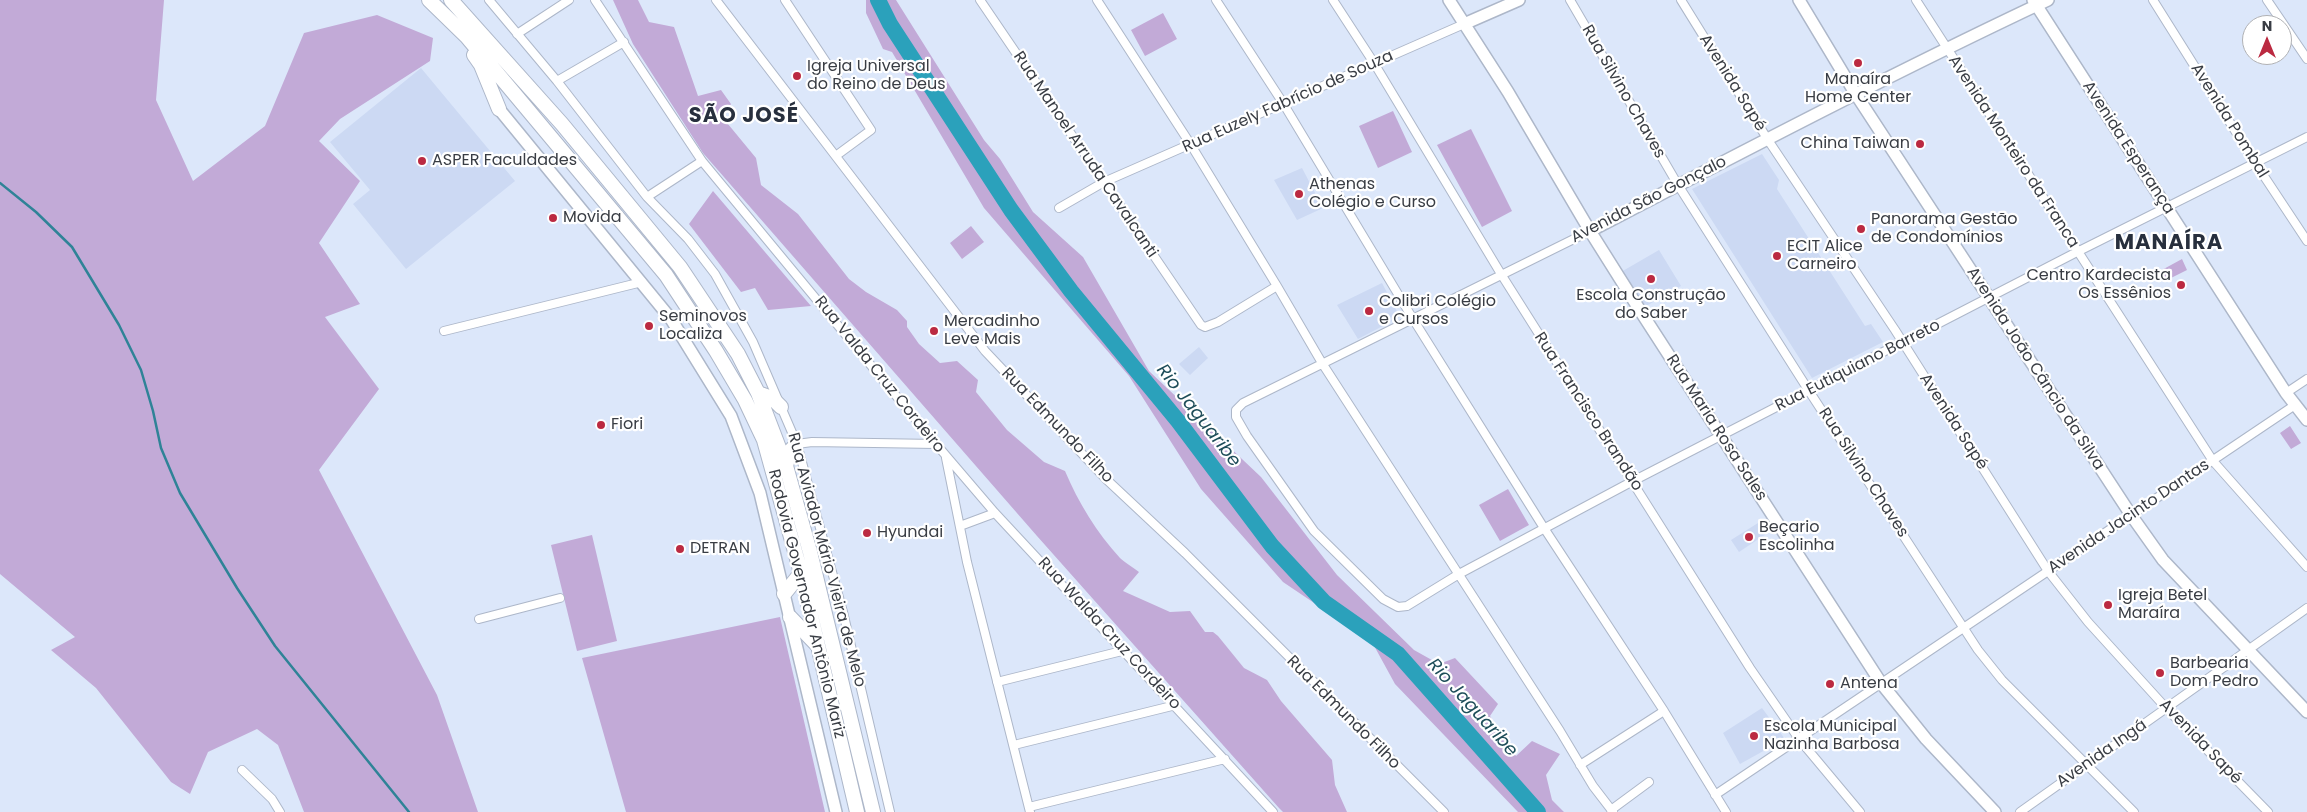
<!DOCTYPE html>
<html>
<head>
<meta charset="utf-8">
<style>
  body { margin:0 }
  #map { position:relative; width:2307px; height:812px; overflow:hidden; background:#dce7fa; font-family:Poppins,sans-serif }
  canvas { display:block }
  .north { position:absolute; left:2242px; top:15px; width:50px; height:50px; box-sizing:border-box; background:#fff; border:1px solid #b0b1b4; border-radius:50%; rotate:0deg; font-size:14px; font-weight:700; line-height:20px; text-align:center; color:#393d44 }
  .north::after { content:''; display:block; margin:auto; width:18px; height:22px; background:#bb2a41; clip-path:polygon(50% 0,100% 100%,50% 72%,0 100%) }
</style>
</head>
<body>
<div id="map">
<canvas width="2307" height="812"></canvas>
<div class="north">N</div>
</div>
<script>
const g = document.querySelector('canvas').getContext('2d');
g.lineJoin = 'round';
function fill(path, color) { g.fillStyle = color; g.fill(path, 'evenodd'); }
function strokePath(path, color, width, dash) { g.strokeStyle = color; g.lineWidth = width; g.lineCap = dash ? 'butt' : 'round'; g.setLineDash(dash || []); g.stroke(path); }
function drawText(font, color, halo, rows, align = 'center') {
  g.font = font + ' Poppins,sans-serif'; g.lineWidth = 4.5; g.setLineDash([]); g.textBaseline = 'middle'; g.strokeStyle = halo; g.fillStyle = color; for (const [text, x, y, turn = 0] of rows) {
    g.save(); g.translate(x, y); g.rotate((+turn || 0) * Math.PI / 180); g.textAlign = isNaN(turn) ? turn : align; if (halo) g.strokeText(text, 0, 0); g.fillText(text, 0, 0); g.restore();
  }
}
fill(new Path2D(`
  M421,68L515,181L406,269L353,204L370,190L330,142Z
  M1762,154L1779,180L1777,189L1865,326L1871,324L1883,342L1812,378L1692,189Z
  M1302,168L1323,208L1297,220L1274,180Z
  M1659,250L1681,286L1641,309L1621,272Z
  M1382,283L1400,317L1358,339L1337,305Z
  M1199,347L1208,358L1190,375L1179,364Z
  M1758,523L1766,534L1739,552L1731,540Z
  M1762,708L1785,739L1740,764L1723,733Z`), '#ccd9f3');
fill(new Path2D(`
  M0,0H164L156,100L193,181L265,126L304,33L377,15L433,38L430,61L340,119L319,141L360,181L319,243L360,304L325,317L379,389L319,470L437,695L478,812H304L278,745L257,729L208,752L190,794L171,782L96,688L51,650L75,637L0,574Z
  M613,0H638L649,22L674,27L698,96L721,90L731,104L723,118L756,158L761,185L798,214L849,279L866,292L897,310L907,321V327L919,344L940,363L957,361L978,380L976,392L1007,430L1044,462L1065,471C1078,502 1097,533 1120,558C1125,563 1133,567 1139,572L1123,591L1170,612L1190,611L1205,632H1213L1218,636L1244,668L1267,680L1281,701L1332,760L1335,785L1347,812H1283L1279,808L1037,536L703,153L633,44Z
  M866,0H896L984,140L1000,159L1033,212L1083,257L1149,371L1261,477L1337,575L1414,650L1439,664L1455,658L1498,704L1490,716L1516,756L1532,741L1560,754L1546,775L1552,800L1564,812H1518L1395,684L1372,642L1283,582L1201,489L1129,376L984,208L892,52L883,49L866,13Z
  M1163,13L1177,39L1145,56L1131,30Z
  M1393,111L1412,152L1378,168L1359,126Z
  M1471,129L1512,211L1482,227L1437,145Z
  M713,191L811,306L768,310L755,288L741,292L689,224Z
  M971,226L984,242L962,259L950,243Z
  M2182,259L2187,270L2165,281L2160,271Z
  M2290,426L2301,443L2291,449L2280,433Z
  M1508,489L1529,525L1500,541L1479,505Z
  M592,535L617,641L577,651L551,545Z
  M780,617L825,812H626L582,658Z`), '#c2aad7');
strokePath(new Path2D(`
  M0,183L36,212L72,247L119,325L141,370L153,411L161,448L180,493L237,588L275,646L409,812`), '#2f8397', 2.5);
strokePath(new Path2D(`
  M878,0L890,24L1011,210L1071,291L1178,421L1272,546L1324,602L1398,654L1538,812`), '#2ba1bb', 16);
const street = new Path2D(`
  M489,0L557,81L647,197L702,161
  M595,0L702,161L936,444L995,513L1273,812
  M716,0L985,351L1106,479L1185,553L1444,812
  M785,0L871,130L837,155
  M980,0L1201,325L1205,327L1218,322L1277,286
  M1097,0L1191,145L1277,286L1322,363L1560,731L1593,786L1613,812
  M1216,0L1283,103L1413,319L1544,528L1664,711L1726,812
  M1333,0L1374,63L1501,274L1750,668L1799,739L1860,812
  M1570,0L1678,185L1809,391L1978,650L2002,680L2134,812
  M1681,0L1768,140L1895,330L2048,571L2088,622L2167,709L2268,812
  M1916,0L2213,461L2307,567
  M2153,0L2256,164L2307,241
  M2267,0L2307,59
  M517,34L569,0
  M557,81L624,42
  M647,197L688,239L715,274L753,342L797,444L843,612L890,812
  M1059,208L1104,182L1464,24
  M1590,231L1243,403L1236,410V417L1247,436L1314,531L1383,599L1398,607L1407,606L1459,574L1633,481L2077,252L2307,137
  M444,331L642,282
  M2286,393L2307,379
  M797,444L812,442L936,444
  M946,458L967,562L1030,812
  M960,526L995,513
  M479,619L560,598
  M997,682L1122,651
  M1014,745L1176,705
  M1580,765L1664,711
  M242,770L272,799L280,812
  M1715,795L2295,405
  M1029,807L1225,759
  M1611,810L1649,782
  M2020,812L2307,608`);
const secondary = new Path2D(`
  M1449,0L1508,92L1590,231L1641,312L1881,683L1926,739L1995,812
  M1799,0L1855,93L2131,515L2163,560L2307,712
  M2033,0L2286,393L2307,420
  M1464,24L1519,0
  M499,109L671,319L731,416L760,493L836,812
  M1590,231C1742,152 1893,73 2048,0`);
const highway = new Path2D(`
  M429,0L467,37L666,275L716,351L745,400L764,440L801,573L857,812
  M451,0L562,124L680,267L738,354L758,393L786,466L810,552L873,812
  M474,55L481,65L499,109
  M758,393L772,398L781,407
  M786,466L790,451L797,444
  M784,594L801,573
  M790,617L817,645`);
strokePath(street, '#adb7c9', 10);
strokePath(secondary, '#adb7c9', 14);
strokePath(highway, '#adb7c9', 16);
strokePath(street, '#fff', 8);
strokePath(secondary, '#fff', 11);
strokePath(highway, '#fff', 14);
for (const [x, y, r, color] of [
  [1858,63,5,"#bb2a41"],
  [797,76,5,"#bb2a41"],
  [1920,144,5,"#bb2a41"],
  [422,161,5,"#bb2a41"],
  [1299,194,5,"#bb2a41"],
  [553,218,5,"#bb2a41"],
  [1861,229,5,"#bb2a41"],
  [1777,256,5,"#bb2a41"],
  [1651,279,5,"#bb2a41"],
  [2181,285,5,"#bb2a41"],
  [1369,311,5,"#bb2a41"],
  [649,326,5,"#bb2a41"],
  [934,331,5,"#bb2a41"],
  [601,425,5,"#bb2a41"],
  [867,533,5,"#bb2a41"],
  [1749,537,5,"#bb2a41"],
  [680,549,5,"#bb2a41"],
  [2108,605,5,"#bb2a41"],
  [2160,673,5,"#bb2a41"],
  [1830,684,5,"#bb2a41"],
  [1754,736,5,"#bb2a41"]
]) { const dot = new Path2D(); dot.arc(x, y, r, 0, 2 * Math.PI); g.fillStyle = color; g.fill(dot); strokePath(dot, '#fff', 2); }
drawText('16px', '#393d44', '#fff', [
  ["Igreja Universal",807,67],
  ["do Reino de Deus",807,85],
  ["Manaíra",1858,80,"center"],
  ["Home Center",1858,98,"center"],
  ["China Taiwan",1910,144,"right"],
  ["ASPER Faculdades",432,161],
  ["Athenas",1309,185],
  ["Colégio e Curso",1309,203],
  ["Movida",563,218],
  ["Panorama Gestão",1871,220],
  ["de Condomínios",1871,238],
  ["ECIT Alice",1787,247],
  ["Carneiro",1787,265],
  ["Centro Kardecista",2171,276,"right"],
  ["Os Essênios",2171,294,"right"],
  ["Escola Construção",1651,296,"center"],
  ["do Saber",1651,314,"center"],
  ["Colibri Colégio",1379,302],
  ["e Cursos",1379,320],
  ["Seminovos",659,317],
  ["Localiza",659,335],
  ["Mercadinho",944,322],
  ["Leve Mais",944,340],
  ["Fiori",611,425],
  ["Beçario",1759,528],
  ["Escolinha",1759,546],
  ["Hyundai",877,533],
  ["DETRAN",690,549],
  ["Igreja Betel",2118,596],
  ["Maraíra",2118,614],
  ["Barbearia",2170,664],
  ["Dom Pedro",2170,682],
  ["Antena",1840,684],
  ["Escola Municipal",1764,727],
  ["Nazinha Barbosa",1764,745]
], 'left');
drawText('16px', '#393d44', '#fff', [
  ["Avenida Sapé",1732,83,58],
  ["Rua Silvino Chaves",1623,92,60],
  ["Rua Euzely Fabrício de Souza",1288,102,-24],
  ["Avenida Pombal",2229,121,58],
  ["Avenida Esperança",2128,148,57],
  ["Avenida Monteiro da Franca",2013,152,57],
  ["Rua Manoel Arruda Cavalcanti",1085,155,56],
  ["Avenida São Gonçalo",1649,200,-27],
  ["Rua Eutiquiano Barreto",1858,366,-27],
  ["Avenida João Câncio da Silva",2035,369,57],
  ["Rua Valda Cruz Cordeiro",879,375,51],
  ["Rua Francisco Brandão",1588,412,57],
  ["Avenida Sapé",1953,422,57],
  ["Rua Edmundo Filho",1057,426,46],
  ["Rua Maria Rosa Sales",1716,428,57],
  ["Rua Silvino Chaves",1863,473,57],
  ["Avenida Jacinto Dantas",2129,517,-34],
  ["Rua Aviador Mário Vieira de Melo",826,560,75],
  ["Rodovia Governador Antônio Mariz",806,604,76],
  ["Rua Walda Cruz Cordeiro",1109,634,47],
  ["Rua Edmundo Filho",1343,713,45],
  ["Avenida Sapé",2200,742,46],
  ["Avenida Ingá",2102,754,-35]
]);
drawText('italic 18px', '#1f4e5a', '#fff', [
  ["Rio Jaguaribe",1198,416,52],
  ["Rio Jaguaribe",1472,708,48]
]);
g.letterSpacing = '1px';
drawText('bold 21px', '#272f3d', '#fff', [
  ["SÃO JOSÉ",744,117],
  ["MANAÍRA",2169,244]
]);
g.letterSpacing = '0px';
</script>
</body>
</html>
